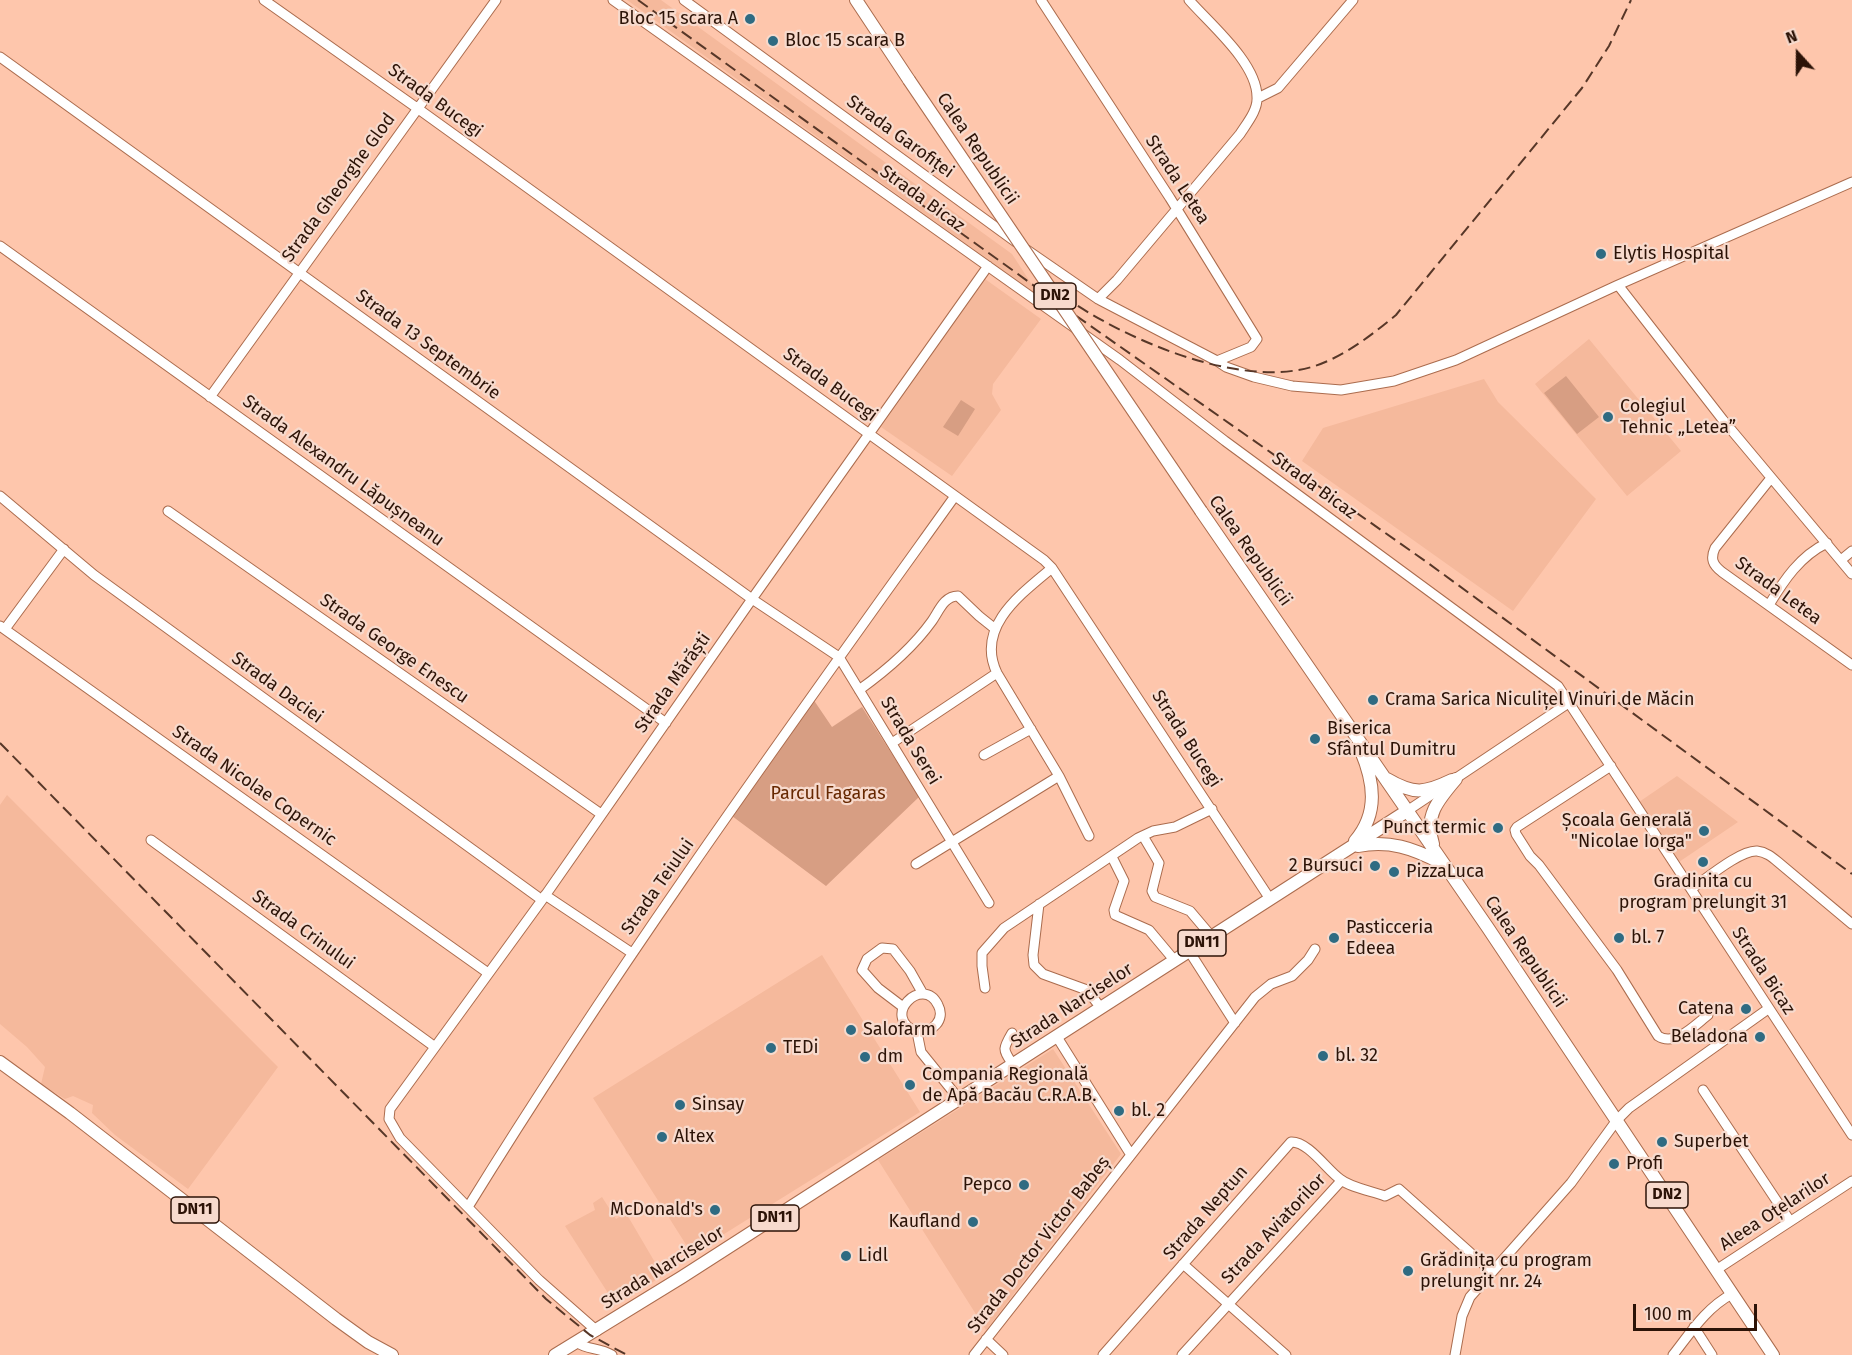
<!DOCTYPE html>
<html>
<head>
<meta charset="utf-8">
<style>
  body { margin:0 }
  #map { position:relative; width:1852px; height:1355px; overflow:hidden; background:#fec6ac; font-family:"Fira Sans",sans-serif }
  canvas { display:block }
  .north { position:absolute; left:1768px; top:24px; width:60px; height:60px; -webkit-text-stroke:4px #f7dacd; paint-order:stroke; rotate:339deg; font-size:16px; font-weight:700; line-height:24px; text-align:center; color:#2c1307 }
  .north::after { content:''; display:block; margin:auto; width:21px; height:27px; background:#2c1307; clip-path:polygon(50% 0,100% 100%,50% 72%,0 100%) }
  .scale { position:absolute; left:1633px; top:1304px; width:124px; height:27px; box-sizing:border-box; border:3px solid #2c1307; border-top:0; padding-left:8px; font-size:18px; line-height:21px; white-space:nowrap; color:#2c1307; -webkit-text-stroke:4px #f7dacd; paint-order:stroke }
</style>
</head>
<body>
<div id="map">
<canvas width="1852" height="1355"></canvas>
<div class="north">N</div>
<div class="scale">100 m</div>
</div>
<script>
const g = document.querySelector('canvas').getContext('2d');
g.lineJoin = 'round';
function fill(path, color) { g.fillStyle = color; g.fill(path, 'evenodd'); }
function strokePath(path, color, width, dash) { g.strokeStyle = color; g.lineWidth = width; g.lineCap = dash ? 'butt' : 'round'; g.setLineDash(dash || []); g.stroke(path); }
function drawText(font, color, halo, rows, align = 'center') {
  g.font = font + ' "Fira Sans",sans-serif'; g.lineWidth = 4.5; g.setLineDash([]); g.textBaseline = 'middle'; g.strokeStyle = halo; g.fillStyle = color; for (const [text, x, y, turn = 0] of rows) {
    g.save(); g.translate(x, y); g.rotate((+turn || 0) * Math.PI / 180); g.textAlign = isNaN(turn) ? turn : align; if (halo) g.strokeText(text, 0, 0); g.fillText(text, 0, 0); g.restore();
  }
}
fill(new Path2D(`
  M627,0H661L1012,254L1040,297Z
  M985,279L1041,319L993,384L992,394L1001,410L952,476L881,427Z
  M1589,339L1681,451L1627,496L1535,384Z
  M1484,379L1498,402L1596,499L1513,611L1302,461L1323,428Z
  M1677,776L1738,822L1679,862L1639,802Z
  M7,795L278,1067L188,1189L115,1135L92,1113L93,1105L73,1096L65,1099L41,1084L45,1067L27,1047L0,1024V805Z
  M822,955L920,1112L692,1254L593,1098Z
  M1053,1049L1121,1154L986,1330L878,1160Z
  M602,1197L616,1219L626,1213L663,1276L615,1304L565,1226L595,1210L593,1203Z`), '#f5b99c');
fill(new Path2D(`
  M1566,376L1599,417L1577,434L1544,393Z
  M961,400L975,409L958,436L943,427Z
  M813,699L832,727L862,707L919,797L826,886L732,816Z`), '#d79e83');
const minor = new Path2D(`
  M264,0L417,108L1044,560L1052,568L1270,899
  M613,0L1120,360L1225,441L1558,686L1852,1135
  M684,0L1016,242
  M0,57L752,599L839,657L989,903
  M1258,98L1278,88L1353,0
  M0,246L666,723
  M1027,250L1098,299L1217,361L1251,347L1257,339L1170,198L1041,0
  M1618,285L1852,182
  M1098,299L1117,280L1240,134C1247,123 1258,110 1257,97C1257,63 1210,24 1189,0
  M1217,361L1226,367L1254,377L1292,386L1341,390L1394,381L1456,360L1618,285L1723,420L1852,574
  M210,397L496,0
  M1771,478L1715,548C1710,559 1713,565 1722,572L1852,665
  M0,496L94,575L542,900
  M168,511L601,814
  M1841,560L1852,551
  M1052,568C1021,594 975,627 997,673L1059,776L1089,836
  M1769,605C1784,580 1800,556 1827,543
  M0,626L488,973
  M5,629L64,549
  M859,690C887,670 912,649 932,621C939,611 944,596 958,596L979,616L994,628
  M892,743L997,673
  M984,755L1031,729
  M1611,766L1517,827L1515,830L1516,834L1530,856L1539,865L1617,970L1658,1036C1675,1047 1695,1025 1708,1015
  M1407,811L1570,702
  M1143,836L1159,863L1152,891L1155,897L1190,911L1212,937
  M151,840L435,1047
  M1112,857L1124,881L1114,910L1115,915L1149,930L1175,961
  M916,864L1059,776
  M1691,889C1706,879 1740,850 1757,851C1766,852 1772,857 1778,862L1852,924
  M545,895L632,953
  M1039,904L1033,955L1034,965L1043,974L1087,990L1101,1008
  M1189,951L1235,1023
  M985,988L982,966V953L1004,928L1138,838L1153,831L1175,827L1212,809
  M903,1007L878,988L862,970L867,959L882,948L893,949L910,971L923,994
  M917,1032C932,1033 946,1020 938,1005C923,974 879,1017 917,1032L921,1052L959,1099
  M1012,1033C1002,1050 1003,1049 1013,1065
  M1057,1037L1131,1155
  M1703,1090L1790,1221
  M468,1207C619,962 788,729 955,496
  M1183,1264L1286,1355
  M1716,1270L1852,1181
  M1694,1327L1712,1355
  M597,1331L539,1280L400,1138L389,1119L390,1109L542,900L752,599L988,266
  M986,1339L1003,1355
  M578,1343C587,1350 599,1347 612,1355
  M974,1355L1255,997L1271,984L1292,976L1308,960L1315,949
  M1103,1355L1291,1142C1308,1141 1327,1170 1340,1179C1351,1188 1372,1191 1385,1196L1399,1189L1492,1272
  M1182,1355L1341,1181
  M1455,1355L1462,1316L1470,1297L1571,1183L1617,1120L1629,1108L1768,1009
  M1673,1355C1691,1332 1706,1308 1732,1294`);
const major = new Path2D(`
  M856,0L909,80
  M1201,511L1488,928L1773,1355
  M1387,779C1414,795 1425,793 1452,780
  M1355,841C1379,813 1374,782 1361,751
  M1433,844C1424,816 1438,800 1456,779
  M1358,846C1389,840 1413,848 1441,863
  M0,1062L70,1113L336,1319L368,1342L392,1355
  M555,1355L682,1277L1407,811`);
strokePath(minor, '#ab6c4e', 11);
strokePath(major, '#ab6c4e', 14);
strokePath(minor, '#fff', 9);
strokePath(major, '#fff', 12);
strokePath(new Path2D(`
  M638,0L1058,303L1428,563L1852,874
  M1063,296C1124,339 1240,390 1315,366C1345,356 1373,334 1396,315L1582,88L1609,46L1631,0
  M0,743L546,1299L590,1335L627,1355`), '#573728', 2, [12, 6]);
const majorBridge = new Path2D(`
  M909,80L1201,511`);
strokePath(majorBridge, '#ab6c4e', 14, []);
strokePath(majorBridge, '#fff', 12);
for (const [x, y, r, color] of [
  [750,19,6,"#2f6b82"],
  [773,41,6,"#2f6b82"],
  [1601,254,6,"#2f6b82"],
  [1608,417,6,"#2f6b82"],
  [1373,700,6,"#2f6b82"],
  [1315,739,6,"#2f6b82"],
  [1498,828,6,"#2f6b82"],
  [1704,831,6,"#2f6b82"],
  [1703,862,6,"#2f6b82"],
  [1375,866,6,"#2f6b82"],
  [1394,872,6,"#2f6b82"],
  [1334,938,6,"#2f6b82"],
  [1619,938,6,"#2f6b82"],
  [1746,1009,6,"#2f6b82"],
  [851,1030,6,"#2f6b82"],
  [1760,1037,6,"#2f6b82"],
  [771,1048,6,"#2f6b82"],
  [1323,1056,6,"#2f6b82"],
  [865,1057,6,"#2f6b82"],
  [910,1085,6,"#2f6b82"],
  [680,1105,6,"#2f6b82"],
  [1119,1111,6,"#2f6b82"],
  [662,1137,6,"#2f6b82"],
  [1662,1142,6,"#2f6b82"],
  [1614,1164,6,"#2f6b82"],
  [1024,1185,6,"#2f6b82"],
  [715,1210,6,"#2f6b82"],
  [973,1222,6,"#2f6b82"],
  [846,1256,6,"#2f6b82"],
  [1408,1271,6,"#2f6b82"]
]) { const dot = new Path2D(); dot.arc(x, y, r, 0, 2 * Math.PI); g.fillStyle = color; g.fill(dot); strokePath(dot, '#f7dacd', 2); }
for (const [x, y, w] of [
  [1055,296,42],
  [1202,943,48],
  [1667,1195,42],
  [195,1210,48],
  [775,1218,48]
]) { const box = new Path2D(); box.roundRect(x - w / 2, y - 13, w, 26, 4.5); g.fillStyle = '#f7dacd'; g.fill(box); strokePath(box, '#2c1307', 1.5); }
drawText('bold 16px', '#2c1307', null, [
  ["DN2",1055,296],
  ["DN11",1202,943],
  ["DN2",1667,1195],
  ["DN11",195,1210],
  ["DN11",775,1218]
]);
drawText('18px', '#2c1307', '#f7dacd', [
  ["Bloc 15 scara A",738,19,"right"],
  ["Bloc 15 scara B",785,41],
  ["Elytis Hospital",1613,254],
  ["Colegiul",1620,407],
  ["Tehnic „Letea”",1620,428],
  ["Crama Sarica Niculițel Vinuri de Măcin",1385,700],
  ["Biserica",1327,729],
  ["Sfântul Dumitru",1327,750],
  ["Școala Generală",1692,821,"right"],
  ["\"Nicolae Iorga\"",1692,842,"right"],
  ["Punct termic",1486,828,"right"],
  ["2 Bursuci",1363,866,"right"],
  ["PizzaLuca",1406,872],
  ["Gradinita cu",1703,882,"center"],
  ["program prelungit 31",1703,903,"center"],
  ["Pasticceria",1346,928],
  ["Edeea",1346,949],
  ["bl. 7",1631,938],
  ["Catena",1734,1009,"right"],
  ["Salofarm",863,1030],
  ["Beladona",1748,1037,"right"],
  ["TEDi",783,1048],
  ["bl. 32",1335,1056],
  ["dm",877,1057],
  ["Compania Regională",922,1075],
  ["de Apă Bacău C.R.A.B.",922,1096],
  ["Sinsay",692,1105],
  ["bl. 2",1131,1111],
  ["Altex",674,1137],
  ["Superbet",1674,1142],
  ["Profi",1626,1164],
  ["Pepco",1012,1185,"right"],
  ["McDonald's",703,1210,"right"],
  ["Kaufland",961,1222,"right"],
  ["Lidl",858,1256],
  ["Grădinița cu program",1420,1261],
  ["prelungit nr. 24",1420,1282]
], 'left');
drawText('18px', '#2c1307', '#f7dacd', [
  ["Strada Bucegi",435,101,36],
  ["Strada Garofiței",900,137,36],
  ["Calea Republicii",977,149,56],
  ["Strada Letea",1177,180,57],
  ["Strada Gheorghe Glod",339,188,-54],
  ["Strada Bicaz",922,199,36],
  ["Strada 13 Septembrie",428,345,36],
  ["Strada Bucegi",830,385,36],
  ["Strada Alexandru Lăpușneanu",343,471,36],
  ["Strada Bicaz",1314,486,36],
  ["Calea Republicii",1250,551,55],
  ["Strada Letea",1778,591,36],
  ["Strada George Enescu",394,649,35],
  ["Strada Mărăști",673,683,-55],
  ["Strada Daciei",277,688,36],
  ["Strada Bucegi",1186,739,57],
  ["Strada Serei",910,741,59],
  ["Strada Nicolae Copernic",254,786,35],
  ["Strada Teiului",658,887,-55],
  ["Strada Crinului",303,930,36],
  ["Calea Republicii",1525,952,56],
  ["Strada Bicaz",1763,971,57],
  ["Strada Narciselor",1072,1006,-33],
  ["Aleea Oțelarilor",1775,1212,-33],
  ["Strada Neptun",1206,1213,-49],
  ["Strada Aviatorilor",1274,1229,-47],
  ["Strada Doctor Victor Babeș",1039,1245,-52],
  ["Strada Narciselor",663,1268,-32]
]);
drawText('18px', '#672800', '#f7dacd', [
  ["Parcul Fagaras",828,794]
]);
</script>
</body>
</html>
